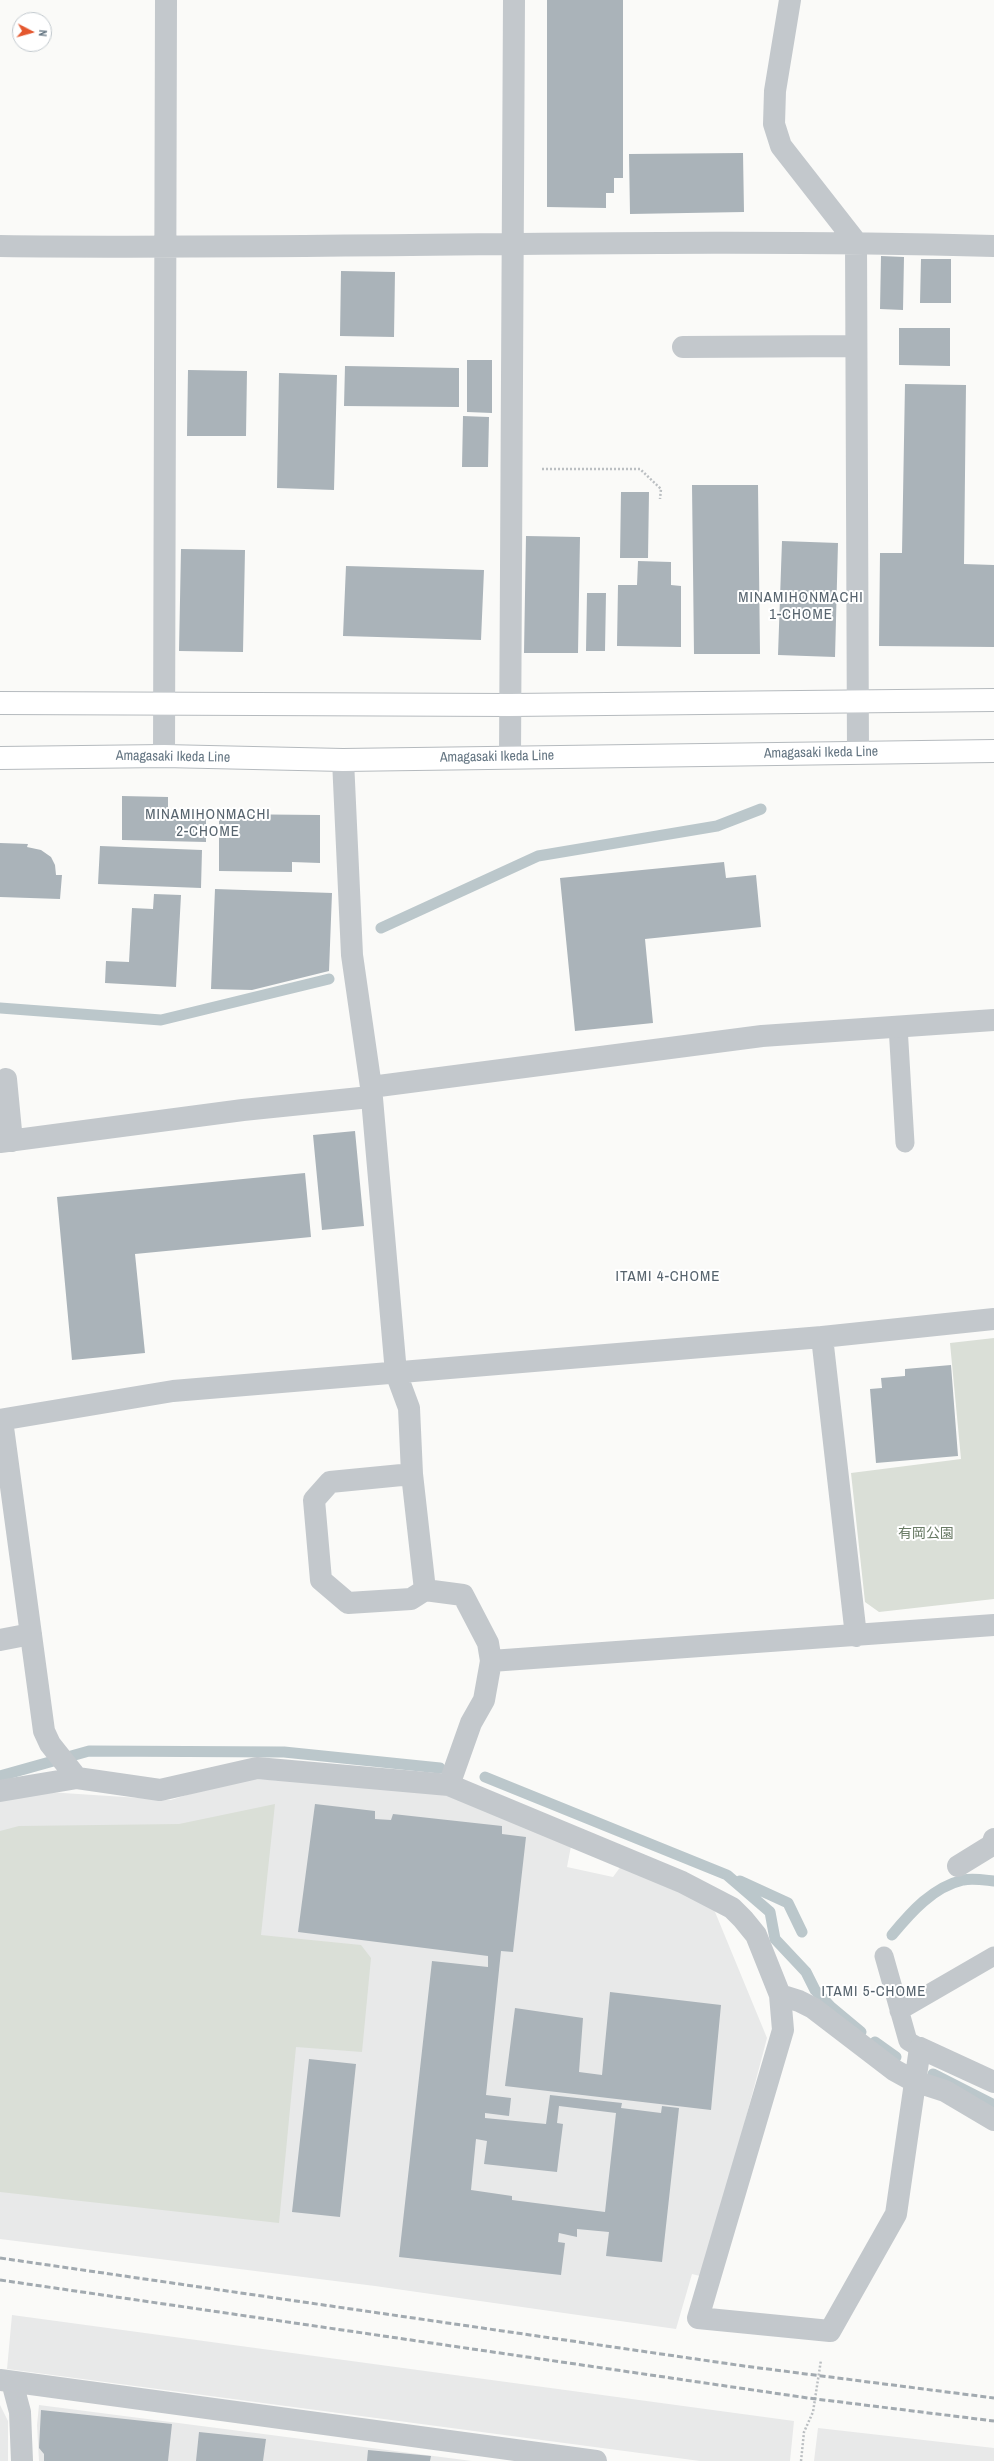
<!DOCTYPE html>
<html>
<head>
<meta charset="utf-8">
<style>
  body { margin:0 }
  #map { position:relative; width:994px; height:2461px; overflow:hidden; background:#fafaf8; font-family:"Archivo Narrow",sans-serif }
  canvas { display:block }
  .north { position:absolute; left:12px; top:12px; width:40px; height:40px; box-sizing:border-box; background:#fff; border:1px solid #c1c8cd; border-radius:50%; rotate:96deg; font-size:11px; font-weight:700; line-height:16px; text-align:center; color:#657683 }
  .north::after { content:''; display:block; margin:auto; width:14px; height:18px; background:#e4572e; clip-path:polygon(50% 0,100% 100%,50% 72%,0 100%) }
</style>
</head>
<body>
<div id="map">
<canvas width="994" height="2461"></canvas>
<div class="north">N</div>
</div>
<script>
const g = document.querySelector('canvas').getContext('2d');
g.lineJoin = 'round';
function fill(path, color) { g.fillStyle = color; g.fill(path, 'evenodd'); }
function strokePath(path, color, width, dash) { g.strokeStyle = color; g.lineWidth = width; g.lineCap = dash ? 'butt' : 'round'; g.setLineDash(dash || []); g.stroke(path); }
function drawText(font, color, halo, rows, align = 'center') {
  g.font = font + ' "Archivo Narrow","Noto Sans JP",sans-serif'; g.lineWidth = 4; g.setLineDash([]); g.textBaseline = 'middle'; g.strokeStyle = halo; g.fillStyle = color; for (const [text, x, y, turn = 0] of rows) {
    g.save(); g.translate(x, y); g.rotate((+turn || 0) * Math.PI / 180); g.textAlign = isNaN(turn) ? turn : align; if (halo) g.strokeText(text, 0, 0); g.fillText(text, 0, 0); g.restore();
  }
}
fill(new Path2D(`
  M239,1778L445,1791L572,1841L567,1867L613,1877L624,1862L713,1907L767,2038L704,2277L692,2274L676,2329L375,2286L0,2239V1801L32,1791L171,1800Z
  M12,2315L794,2421L790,2461H700L7,2369Z
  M0,2405L8,2421V2461H0Z
  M39,2405L472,2461H39L37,2425Z
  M818,2428L994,2448V2461H814Z`), '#e8e9e9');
fill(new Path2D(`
  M994,1338V1599L879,1612L865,1602L851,1473L961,1459L950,1343Z
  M275,1804L261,1935L361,1945L371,1958L362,2052L296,2047L279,2223L0,2192V1831L19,1826L179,1824Z`), '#dadfd7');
strokePath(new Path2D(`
  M381,928L538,856L717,826L761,809
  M0,1008L161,1020L329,979
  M0,1776L89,1751L284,1752L440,1768
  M485,1777L727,1875L770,1912L775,1939L806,1972L815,1990L831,2007L861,2032
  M740,1881L788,1903L802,1932
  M892,1935C911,1912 933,1887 963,1880C973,1878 984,1880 994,1881
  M875,2042L896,2057
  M933,2074L994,2105`), '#bbc7cb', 11);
fill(new Path2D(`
  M547,0H623V178H614V193H606V208L547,207Z
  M743,153L744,212L630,214L629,154Z
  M881,256L904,257L903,310L880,309Z
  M921,259H951V303H920Z
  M341,271L395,272L394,337L340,336Z
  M899,328H950V366L899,365Z
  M467,360H492V413L467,412Z
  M345,366L459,368V407L344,406Z
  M188,370L247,371L246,436H187Z
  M279,373L337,375L334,490L277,488Z
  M905,384L966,385L964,564L994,565V647L879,646L880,553H902Z
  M463,416L489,417L488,467H462Z
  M692,485H758L760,654H694Z
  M621,492H649L648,558H620Z
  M526,536L580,537L578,653H524Z
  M782,541L838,543L835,657L778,655Z
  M181,549L245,550L243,652L179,651Z
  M638,561L671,562V585L681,586V647L617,646L618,585H637Z
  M346,566L484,570L481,640L343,636Z
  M587,593H606L605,651H586Z
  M122,796L168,797V812H206V842L122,840Z
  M219,814L320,815V863L292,862V872L219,871Z
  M0,843L28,844L27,847L41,850L51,857L55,865L56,875H62L60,899L0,897Z
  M100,846L202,850L201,888L98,884Z
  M724,862L726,878L756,875L761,927L645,939L653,1023L575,1031L560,878Z
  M215,889L332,893L329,971L252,990L211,989Z
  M154,894L181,895L176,987L105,983L106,961L129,962L132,908L153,909Z
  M355,1131L364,1226L322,1230L313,1135Z
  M305,1173L311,1237L135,1254L145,1353L72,1360L57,1197Z
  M951,1365L958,1456L876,1463L870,1389L882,1388L881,1378L905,1376V1369Z
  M315,1804L375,1811V1819L391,1820L393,1814L502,1826V1834L526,1837L513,1952L501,1951L486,2095L511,2098L509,2116L485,2113V2118L546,2124L550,2095L622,2103L621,2108L661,2113L662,2106L679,2108L662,2262L606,2256L609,2232L577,2229V2237L559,2233L558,2242L565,2243L561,2275L399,2257L432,1961L488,1967V1956L298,1932ZM559,2106L616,2113L605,2212L512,2200V2196L471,2190L476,2139L487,2141L484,2164L557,2172L563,2124L557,2123Z
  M610,1992L721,2005L711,2110L505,2086L515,2008L583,2018L579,2072L602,2075Z
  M309,2059L356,2064L340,2217L292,2212Z
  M41,2410L172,2424L168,2461H44V2454L39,2448Z
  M199,2432L266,2439L263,2461H196Z
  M368,2450L431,2456L430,2461H367Z`), '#aab3b9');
const primary = new Path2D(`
  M0,703L510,705L994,700
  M0,758L164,756L343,760L994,751`);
strokePath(primary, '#b5babe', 24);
strokePath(new Path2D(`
  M542,469H640L661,489L660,499
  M801,2461L804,2432L813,2412L821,2360`), '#bbbfc2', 2.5, [2, 2]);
strokePath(new Path2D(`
  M898,1026L905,1143
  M884,1956L908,2041L920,2048
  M899,2011L994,1956`), '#c3c8cc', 19);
strokePath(new Path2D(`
  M790,0L775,91L774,124L781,146L856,242L858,753
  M0,246C331,250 663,237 994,246
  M683,347L856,346
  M164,756L166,0
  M510,757L514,0
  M343,760L352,955L371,1087L396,1373L409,1408L412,1474L425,1590L463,1595L488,1643L491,1661L994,1625
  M6,1079L12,1141
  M371,1087L762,1036L994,1020
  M0,1142L243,1110L370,1097
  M822,1337L856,1636
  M0,1420L173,1391L822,1337L994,1319
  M2,1420L44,1731L50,1744L77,1778L160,1790L257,1768L449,1785L682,1882L732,1908L743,1919L756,1935L780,1995L783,2030L698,2318L830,2331L896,2214L920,2048L994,2082
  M412,1474L330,1482L314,1500L321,1580L348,1603L411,1599L425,1590
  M0,1640L31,1634
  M449,1785L471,1723L484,1700L491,1661
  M0,1791L77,1778
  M958,1866L992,1845L994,1839
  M780,1995L799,2001L813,2008L894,2070L914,2081L945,2091L994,2120
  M0,2380L596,2461
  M12,2382L20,2412L22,2461`), '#c3c8cc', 22);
strokePath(primary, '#fff', 22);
strokePath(new Path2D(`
  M0,2258L744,2366L994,2398
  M0,2280L808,2398L994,2421`), '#a2aab0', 3, [6, 3]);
drawText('14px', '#657683', '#fff', [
  ["Amagasaki Ikeda Line",821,753,-1],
  ["Amagasaki Ikeda Line",173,757,1],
  ["Amagasaki Ikeda Line",497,757,-1]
]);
drawText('14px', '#687a64', '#fff', [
  ["有岡公園",926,1534]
]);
g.letterSpacing = '1px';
drawText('15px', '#57646e', '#fff', [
  ["MINAMIHONMACHI",801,598],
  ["1-CHOME",801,615],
  ["MINAMIHONMACHI",208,815],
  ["2-CHOME",208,832],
  ["ITAMI 4-CHOME",668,1277],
  ["ITAMI 5-CHOME",874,1992]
]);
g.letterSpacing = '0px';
</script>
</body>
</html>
